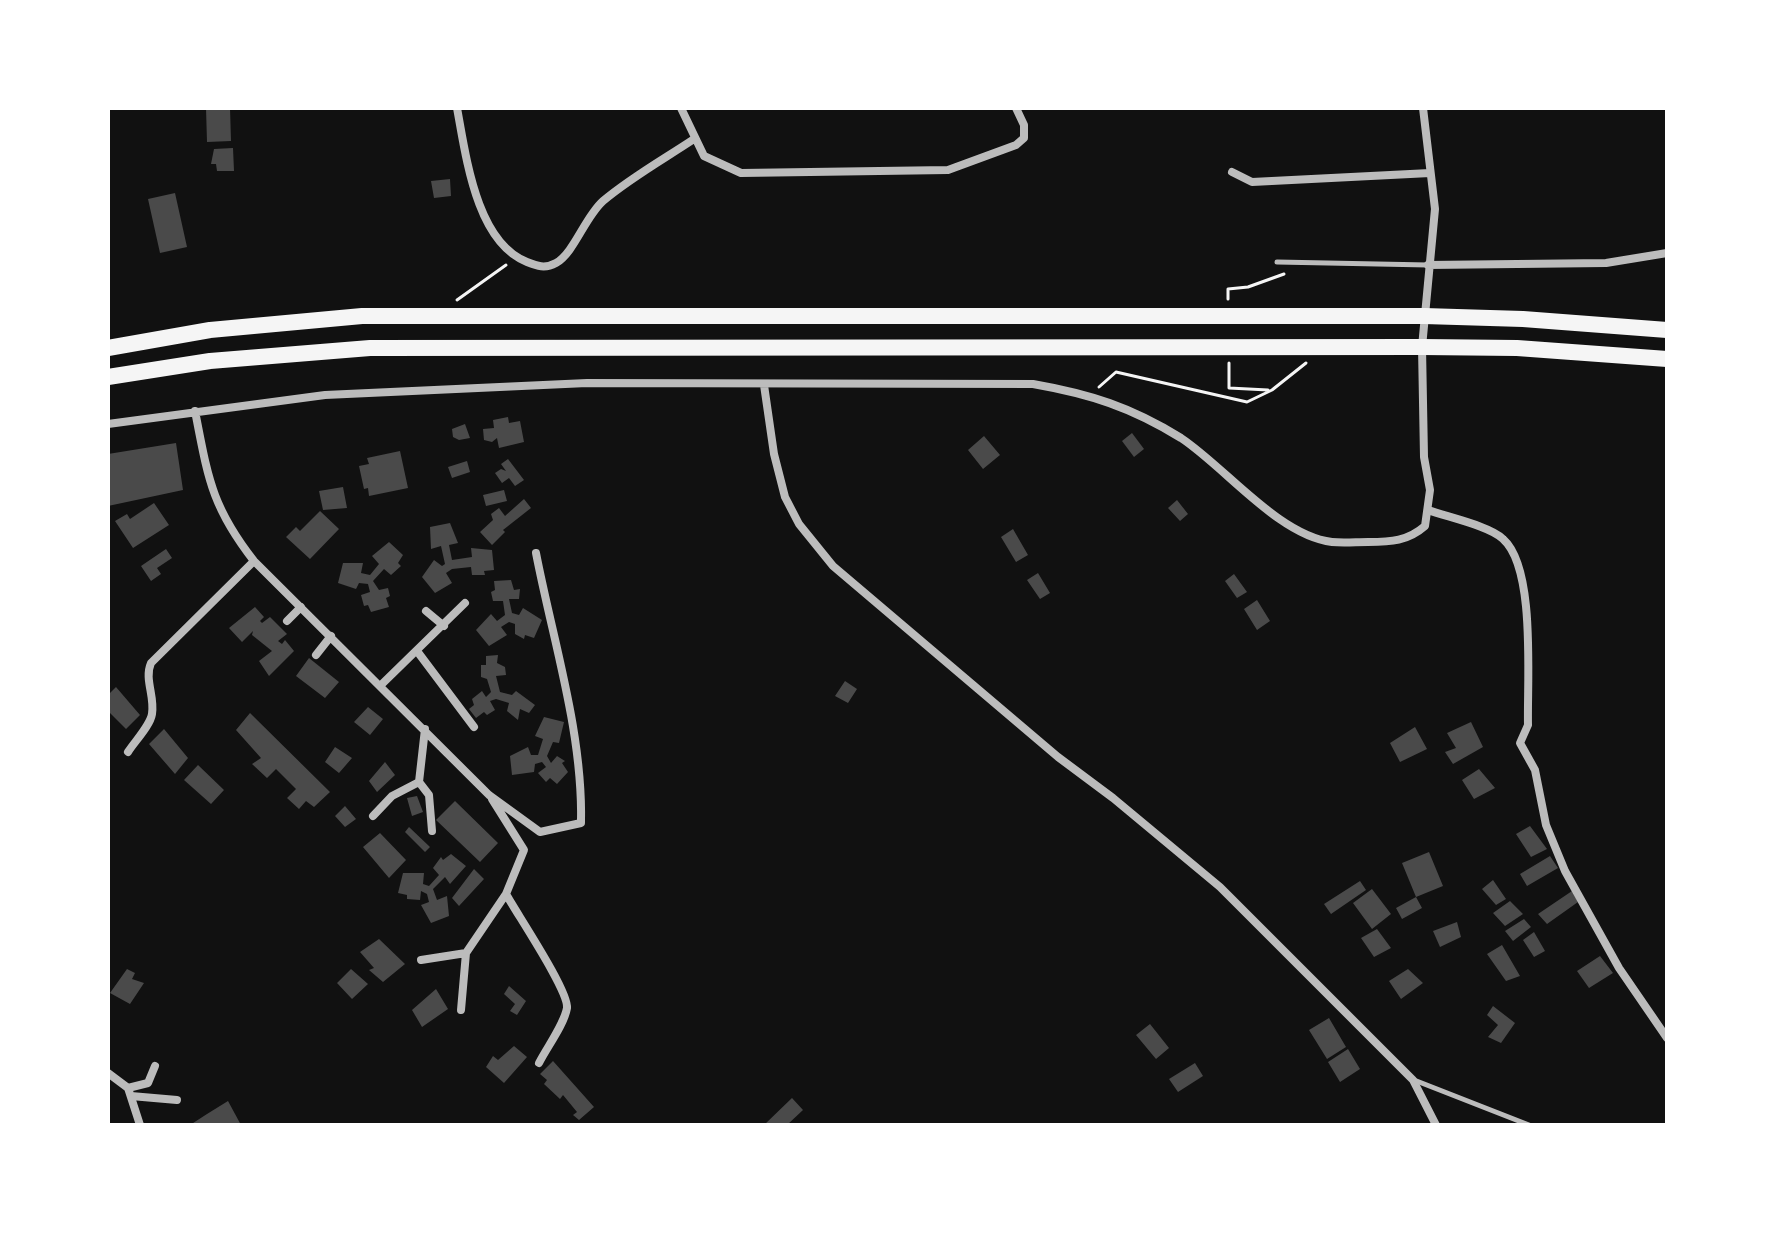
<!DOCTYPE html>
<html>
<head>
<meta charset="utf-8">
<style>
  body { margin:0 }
  #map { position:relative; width:1775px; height:1233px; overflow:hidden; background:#111; font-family:"PT Sans",sans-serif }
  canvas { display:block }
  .frame { position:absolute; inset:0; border:110px solid #fff; pointer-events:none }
</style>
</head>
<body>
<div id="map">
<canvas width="1775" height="1233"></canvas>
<div class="frame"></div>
</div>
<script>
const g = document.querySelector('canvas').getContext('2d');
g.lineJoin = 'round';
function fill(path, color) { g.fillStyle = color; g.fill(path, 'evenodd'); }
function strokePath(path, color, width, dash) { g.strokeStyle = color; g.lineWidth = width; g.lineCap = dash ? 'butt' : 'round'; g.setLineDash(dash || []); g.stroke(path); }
fill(new Path2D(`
  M206,108H230L231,141L207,142Z
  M233,148L234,171H217L216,164H211L214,149Z
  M450,179L451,196L434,198L431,181Z
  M175,193L187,247L160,253L148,199Z
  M508,417L509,423L520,421L524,442L499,448L497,438L492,442L484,440L483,429L494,428L493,420Z
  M465,424L470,438L459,440L453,437L452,429Z
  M1132,433L1144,449L1134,457L1122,441Z
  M984,436L1000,455L983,469L968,450Z
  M176,443L183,490L108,506V454Z
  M400,451L408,488L369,496L368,488L364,489L359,466L369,464L367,458Z
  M508,459L524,480L515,486L509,478L502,483L495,473L501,469L506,471L501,464Z
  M467,461L470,472L452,478L448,467Z
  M343,487L347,508L323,510L319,491Z
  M504,490L507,501L486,506L483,495Z
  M524,499L531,508L503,530L505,532L492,545L480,532L493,520L491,514L499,508L505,516Z
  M1177,500L1188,514L1180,521L1168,508Z
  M154,503L169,525L133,548L115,521L127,514L130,519Z
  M320,511L339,529L310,559L286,537L296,527L300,531Z
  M450,523L458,543L449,545L452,560L472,557L471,548L492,550L494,570L484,571L485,575H472L471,567L452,569L446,573L452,583L435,593L422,577L434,560L442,566L445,564L441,546L431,549L430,527Z
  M1013,529L1028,555L1016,562L1001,537Z
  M389,542L403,555L398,563L401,566L391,575L384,569L373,581L379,590L388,588L390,596L386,598L389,607L371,612L368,605L364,606L361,595L370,592L368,584L359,583L356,589L338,583L343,563H363L361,573L370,575L379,564L372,556Z
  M166,549L172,558L157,568L161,574L151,581L141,566Z
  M1038,573L1050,593L1040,599L1027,580Z
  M1234,574L1247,592L1237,598L1225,581Z
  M511,580L514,590L520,589L519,599H509L512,613L519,615L523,608L542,620L534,638L525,635L524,639L515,634V624L509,622L501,627L507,635L489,646L476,630L491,614L497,621L505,615L503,601H493L491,592L495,590L494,581Z
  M1257,600L1270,621L1257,630L1244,609Z
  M255,607L264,617L260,621L262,623L270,617L287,634L278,641L282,644L285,640L294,651L269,676L259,661L272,651L252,635L253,631L242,642L229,628Z
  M498,655L497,663L505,667L506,675L496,676L500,692L512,695L516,691L535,705L529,713L520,709L518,720L507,711L509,703L496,699L490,701L495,710L487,715L484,712L476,718L469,709L474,705L472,699L482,691L486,697L491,692L487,679L481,677V665H486V656Z
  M309,658L339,682L325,698L296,676Z
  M845,681L857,689L848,703L835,696Z
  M116,687L140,715L126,729L108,711V695Z
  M368,707L383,719L370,735L354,722Z
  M250,713L330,792L314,807L306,801L299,809L287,798L296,789L276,769L267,778L252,764L261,758L236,730Z
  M544,717L564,722L559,743L553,742L547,756L551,763L557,756L565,761L562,763L568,772L557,784L550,778L546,782L538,773L546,767L542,762L535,764L534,772L512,775L510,756L528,747L531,755H538L543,739L535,736Z
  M1471,722L1483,747L1453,764L1445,752L1456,748L1447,733Z
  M1415,727L1427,749L1400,762L1390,743Z
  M164,729L188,758L175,774L149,744Z
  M335,747L352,758L339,773L325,762Z
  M385,762L395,775L377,792L369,781Z
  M198,765L224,790L211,804L184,780Z
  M1479,769L1495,788L1474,799L1462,780Z
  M417,796L423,812L412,816L407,798Z
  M455,801L498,843L480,862L436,820Z
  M345,806L356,819L345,827L335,816Z
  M1530,826L1547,849L1531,857L1516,834Z
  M409,827L430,847L425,852L405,832Z
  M380,833L406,860L389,878L363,847Z
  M1429,852L1443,886L1416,897L1402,863Z
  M451,854L466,866L450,884L445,877L433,889L437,900L447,896L449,916L431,923L421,905L429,902L427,894L421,891L420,900L407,899V895L398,893L403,873H424L423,884L429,886L439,875L433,868L441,857L443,860Z
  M1550,856L1558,868L1527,886L1520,874Z
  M474,869L484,879L459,906L452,898Z
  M1493,880L1506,899L1496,905L1482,889Z
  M1360,881L1366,890L1331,914L1324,904Z
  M1372,889L1391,914L1372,929L1353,903Z
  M1572,891L1578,902L1547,924L1538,914Z
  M1416,897L1422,908L1402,919L1396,908Z
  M1510,901L1523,914L1505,926L1493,913Z
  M1524,919L1531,927L1513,941L1505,931Z
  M1457,922L1461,937L1440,947L1433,931Z
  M1377,929L1391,948L1374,957L1361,938Z
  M1534,932L1545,951L1534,957L1523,940Z
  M379,939L405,964L383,982L369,970L374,968L360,952Z
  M1502,945L1520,976L1506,981L1487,954Z
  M1600,956L1613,973L1589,988L1577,971Z
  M127,969L135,973L132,979L144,983L130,1004L110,993Z
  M351,969L368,984L352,999L337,983Z
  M1408,969L1423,983L1401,999L1389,981Z
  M509,986L526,1001L517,1015L510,1011L515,1004L504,994Z
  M436,989L448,1009L422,1027L412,1010Z
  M1493,1006L1515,1023L1501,1043L1488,1037L1498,1025L1487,1015Z
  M1329,1018L1346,1047L1327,1059L1309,1030Z
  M1150,1024L1169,1048L1156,1059L1136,1035Z
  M514,1046L527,1057L504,1083L486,1067L493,1056L498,1060Z
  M1348,1049L1360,1069L1340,1082L1328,1062Z
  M553,1061L594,1107L579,1120L573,1115L577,1112L563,1095L560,1099L544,1084L547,1080L540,1074Z
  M1195,1063L1203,1076L1178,1092L1169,1079Z
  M792,1098L803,1110L787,1125H764Z
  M228,1101L241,1125H190L207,1114Z`), '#4a4a4a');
strokePath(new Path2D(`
  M1228,299V289L1248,287L1284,274
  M457,300L506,265
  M1229,363V388L1268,390
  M1099,387L1116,372L1247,402L1272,390L1306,363`), '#f5f5f5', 3);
strokePath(new Path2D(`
  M1277,262L1428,265
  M1414,1080L1529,1125`), '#bcbcbc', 5);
strokePath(new Path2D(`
  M457,108C466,156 476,242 527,262C537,266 545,269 556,263C574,253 585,217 603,201C630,178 664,159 694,139
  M681,108L704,156L741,173L948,170L1016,145L1024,138V125L1016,108
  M1232,172L1252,182L1430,173
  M1428,265L1606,263L1667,253
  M764,385L774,454L785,497L799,524L833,566L1058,757L1113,798L1220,887L1413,1080L1436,1125
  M195,411C208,477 211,506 254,561L489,795L540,832L581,823C583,733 553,641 536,553
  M108,424L325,395L587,383L1033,384C1090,394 1131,407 1181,438C1225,467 1279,536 1332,542C1343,543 1356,542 1368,542C1391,542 1408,541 1425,526L1430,490L1424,457L1422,347L1435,209L1423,108
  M1428,510C1447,517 1490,526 1503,539C1536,568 1527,680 1528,725L1520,743L1535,770L1546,825L1565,871L1619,968L1667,1038
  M426,611L444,626
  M287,621L301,607
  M417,651L474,727
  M316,655L331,636
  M381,685L465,603
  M425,729L419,782L429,795L432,831
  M128,752C135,741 150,726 152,714C155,696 144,679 151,663L254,561
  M492,799L524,850L506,894C517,914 569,991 567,1008C564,1025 547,1047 539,1063
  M373,816L392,796L419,782
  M421,960L466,953
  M461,1010L466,953L506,894
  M108,1073L128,1088L140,1125
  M128,1088L148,1083L155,1066
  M131,1096L177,1100`), '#bcbcbc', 8);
strokePath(new Path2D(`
  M108,348L210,330L362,316H1424
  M108,377L210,361L370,348L1422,347`), '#f5f5f5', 16);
strokePath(new Path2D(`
  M1424,316L1523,319L1667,330
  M1422,347L1517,348L1667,359`), '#f5f5f5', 16);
</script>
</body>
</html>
